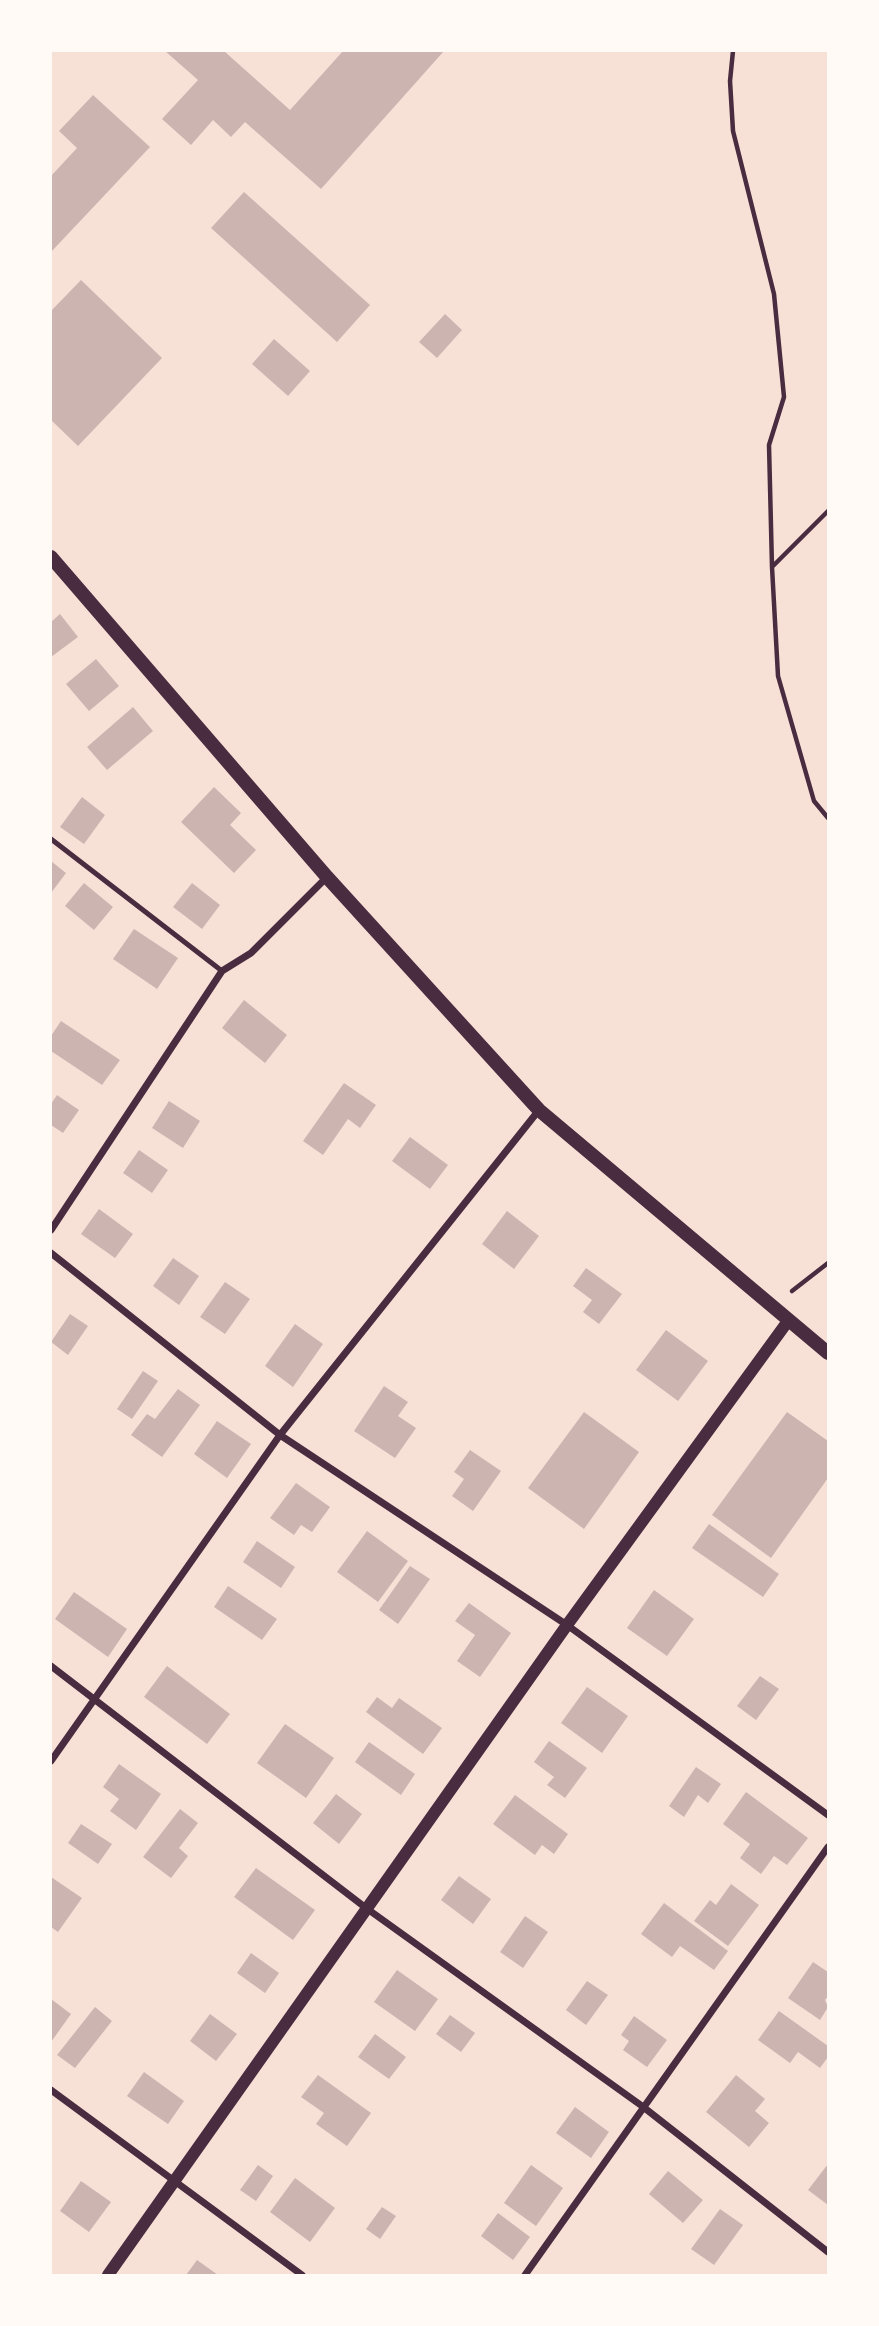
<!DOCTYPE html>
<html>
<head>
<meta charset="utf-8">
<style>
  body { margin:0 }
  #map { position:relative; width:879px; height:2326px; overflow:hidden; background:#f7e1d7; font-family:"Roboto Condensed",sans-serif }
  canvas { display:block }
  .frame { position:absolute; inset:0; border:52px solid #fffaf5; pointer-events:none }
</style>
</head>
<body>
<div id="map">
<canvas width="879" height="2326"></canvas>
<div class="frame"></div>
</div>
<script>
const g = document.querySelector('canvas').getContext('2d');
g.lineJoin = 'round';
function fill(path, color) { g.fillStyle = color; g.fill(path, 'evenodd'); }
function strokePath(path, color, width, dash) { g.strokeStyle = color; g.lineWidth = width; g.lineCap = dash ? 'butt' : 'round'; g.setLineDash(dash || []); g.stroke(path); }
fill(new Path2D(`
  M165,51H224L290,110L343,51H444L321,189L245,122L231,137L213,120L191,145L162,119L198,80Z
  M93,95L150,147L51,252V176L77,148L59,131Z
  M244,192L370,305L337,342L211,228Z
  M81,280L162,358L78,446L51,420V311Z
  M445,314L462,330L437,358L419,342Z
  M274,339L310,371L288,396L252,364Z
  M60,614L78,637L51,657V622Z
  M96,659L119,686L89,711L66,684Z
  M133,707L153,731L107,770L87,747Z
  M214,787L241,813L230,825L256,850L234,873L181,822Z
  M82,797L105,815L84,844L60,827Z
  M51,861L66,873L51,893Z
  M84,883L113,907L94,930L65,906Z
  M192,883L220,905L202,929L173,907Z
  M134,929L178,958L157,989L113,959Z
  M244,1000L287,1035L265,1063L222,1028Z
  M61,1021L120,1060L102,1085L51,1051V1036Z
  M344,1083L376,1105L360,1128L348,1119L323,1155L303,1141Z
  M57,1095L79,1110L63,1133L51,1125V1104Z
  M169,1101L200,1121L183,1148L152,1128Z
  M410,1137L448,1165L430,1189L392,1161Z
  M139,1150L168,1170L152,1193L123,1173Z
  M99,1209L133,1234L115,1258L81,1234Z
  M507,1211L539,1236L514,1269L482,1244Z
  M173,1258L199,1276L179,1305L153,1286Z
  M586,1268L622,1294L599,1324L583,1312L592,1300L573,1286Z
  M225,1282L250,1299L225,1334L200,1317Z
  M70,1314L88,1326L68,1355L51,1342Z
  M295,1324L323,1344L293,1387L265,1366Z
  M666,1330L708,1361L678,1401L636,1370Z
  M143,1371L158,1381L132,1419L117,1409Z
  M384,1386L408,1402L398,1416L416,1428L395,1458L354,1431Z
  M178,1389L200,1405L162,1457L131,1435L147,1414L155,1419Z
  M584,1412L639,1452L584,1529L528,1488Z
  M787,1412L828,1441V1478L771,1558L712,1515Z
  M217,1421L251,1444L227,1478L194,1454Z
  M470,1450L501,1471L473,1511L452,1496L464,1479L454,1472Z
  M296,1483L330,1507L312,1532L301,1525L294,1535L270,1518Z
  M709,1524L779,1574L763,1597L692,1548Z
  M367,1531L408,1561L378,1602L337,1572Z
  M257,1541L295,1567L281,1588L243,1562Z
  M410,1566L430,1579L398,1624L379,1610Z
  M228,1586L277,1619L262,1640L214,1607Z
  M654,1590L694,1619L667,1656L627,1628Z
  M74,1592L127,1629L108,1657L55,1619Z
  M469,1603L511,1633L480,1677L457,1661L475,1635L455,1621Z
  M167,1666L230,1714L207,1744L144,1697Z
  M760,1676L779,1689L756,1720L737,1706Z
  M587,1687L628,1716L602,1753L561,1723Z
  M377,1697L392,1708L399,1698L442,1728L423,1754L366,1712Z
  M285,1724L334,1758L306,1798L257,1763Z
  M549,1741L587,1768L565,1798L547,1785L554,1777L534,1762Z
  M369,1742L415,1774L401,1795L355,1762Z
  M119,1764L161,1794L136,1830L110,1811L119,1799L103,1787Z
  M696,1767L721,1784L708,1803L698,1795L684,1817L669,1806Z
  M746,1792L808,1838L787,1865L774,1856L761,1874L740,1858L750,1844L723,1824Z
  M336,1794L362,1814L339,1844L313,1823Z
  M515,1795L568,1834L554,1854L542,1845L535,1855L493,1824Z
  M180,1809L198,1823L179,1848L188,1856L171,1878L143,1857Z
  M81,1824L112,1844L98,1864L68,1843Z
  M256,1868L315,1910L293,1940L234,1897Z
  M459,1876L491,1899L473,1924L441,1900Z
  M51,1877L82,1898L58,1932L51,1927Z
  M731,1884L759,1905L728,1946L694,1921L710,1900L716,1905Z
  M664,1903L728,1951L714,1970L680,1946L672,1957L641,1934Z
  M525,1916L548,1932L523,1968L500,1952Z
  M251,1953L279,1973L265,1993L237,1973Z
  M813,1962L828,1972V1996L825,2000L828,2007L820,2020L788,1998Z
  M397,1970L438,1999L415,2031L374,2002Z
  M587,1981L608,1995L586,2025L566,2010Z
  M51,1999L71,2014L51,2042Z
  M95,2007L112,2021L75,2068L57,2055Z
  M779,2011L828,2046V2057L820,2068L798,2052L790,2063L758,2040Z
  M210,2014L237,2034L216,2061L190,2041Z
  M450,2015L475,2033L461,2052L436,2034Z
  M634,2016L667,2040L647,2067L623,2050L629,2041L621,2035Z
  M375,2034L406,2057L389,2079L358,2057Z
  M144,2072L184,2101L168,2124L127,2096Z
  M318,2075L371,2113L347,2146L316,2124L324,2113L301,2097Z
  M736,2075L765,2099L755,2111L769,2123L749,2147L706,2112Z
  M575,2107L609,2132L591,2158L556,2133Z
  M828,2164V2205L808,2190Z
  M258,2165L273,2176L256,2201L240,2190Z
  M531,2165L563,2188L536,2226L504,2203Z
  M668,2171L703,2200L683,2223L649,2194Z
  M295,2178L335,2208L310,2242L270,2212Z
  M81,2181L111,2202L89,2232L60,2211Z
  M382,2207L396,2216L380,2239L366,2229Z
  M720,2209L743,2225L714,2265L691,2249Z
  M498,2213L530,2237L513,2260L481,2236Z
  M197,2260L218,2275H186Z`), '#ccb4b1');
strokePath(new Path2D(`
  M733,51L730,81L733,131L774,294L784,397L769,445L772,567L828,511
  M772,567L778,676L814,801L828,818
  M792,1291L828,1263`), '#4a2c40', 4.5);
strokePath(new Path2D(`
  M51,839L222,971`), '#4a2c40', 5);
strokePath(new Path2D(`
  M51,1230L222,971L251,953L327,877
  M51,1253L280,1435L567,1625L828,1815
  M51,1666L366,1908L642,2106L828,2252
  M51,1761L280,1435L539,1110
  M51,2090L302,2275
  M525,2275L828,1847`), '#4a2c40', 7);
strokePath(new Path2D(`
  M108,2275L567,1625L788,1321`), '#4a2c40', 12);
strokePath(new Path2D(`
  M51,557L327,877L539,1110L828,1353`), '#4a2c40', 14);
</script>
</body>
</html>
